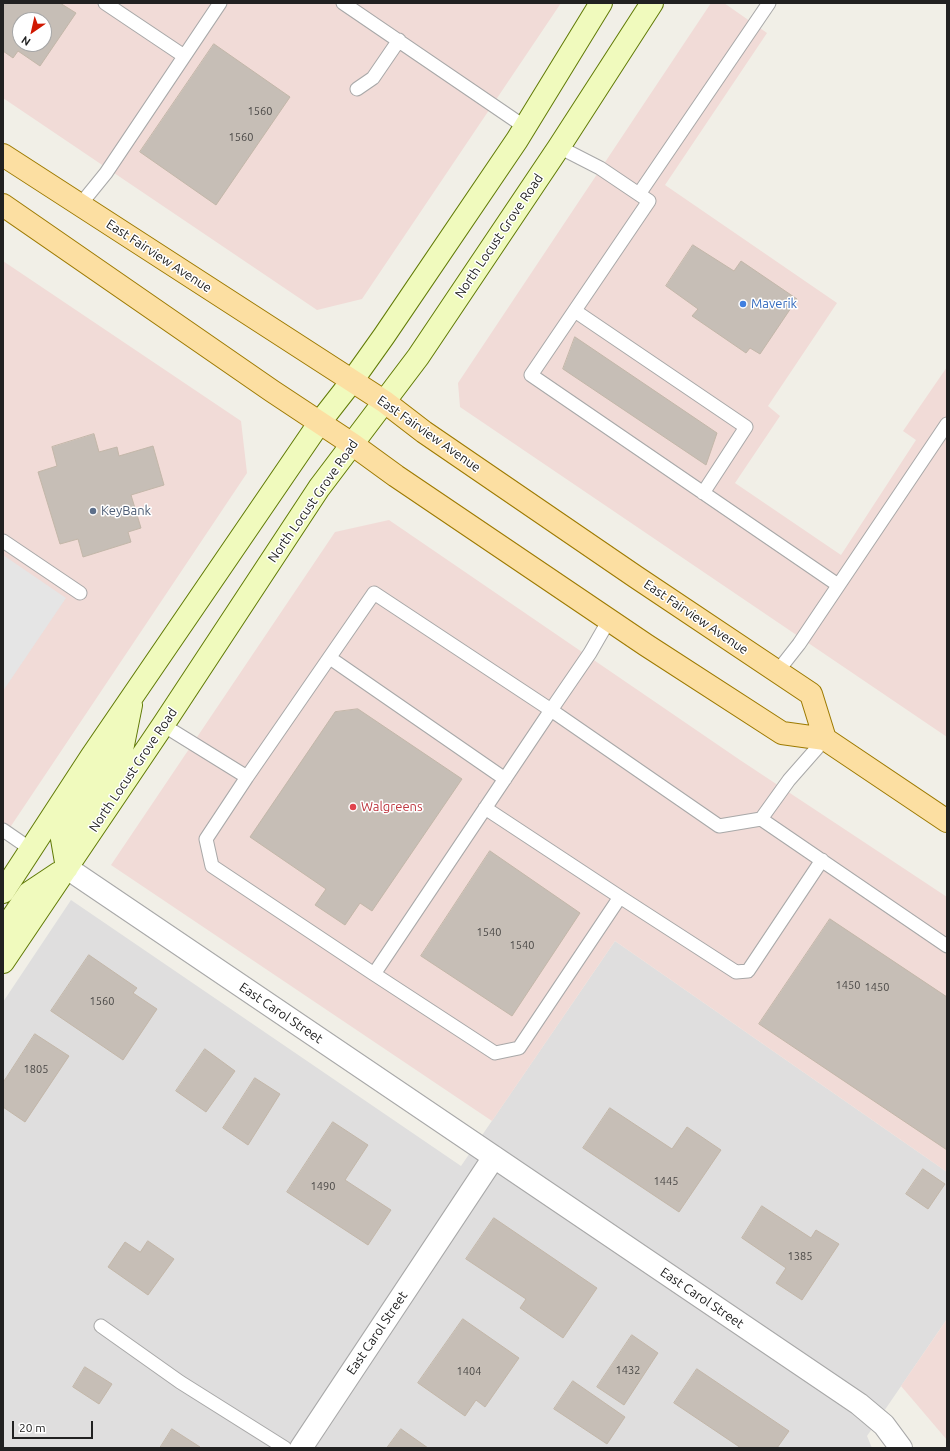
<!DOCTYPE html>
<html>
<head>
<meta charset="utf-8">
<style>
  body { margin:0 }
  #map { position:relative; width:950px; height:1451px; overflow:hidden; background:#f1efe7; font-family:Ubuntu,sans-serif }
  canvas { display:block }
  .frame { position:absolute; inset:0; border:4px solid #212121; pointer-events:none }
  .north { position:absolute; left:12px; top:12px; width:40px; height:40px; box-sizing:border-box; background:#fff; border:1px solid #a6a6a6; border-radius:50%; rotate:214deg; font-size:11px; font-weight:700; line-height:16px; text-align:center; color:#212121 }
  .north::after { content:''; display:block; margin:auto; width:14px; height:18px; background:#d01801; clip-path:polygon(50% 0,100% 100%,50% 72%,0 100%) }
  .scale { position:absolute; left:12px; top:1421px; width:81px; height:18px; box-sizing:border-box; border:2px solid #212121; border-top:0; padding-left:5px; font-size:12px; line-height:14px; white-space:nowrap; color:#212121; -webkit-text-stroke:3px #fff; paint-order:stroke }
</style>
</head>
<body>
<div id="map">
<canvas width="950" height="1451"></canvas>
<div class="frame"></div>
<div class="north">N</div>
<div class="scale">20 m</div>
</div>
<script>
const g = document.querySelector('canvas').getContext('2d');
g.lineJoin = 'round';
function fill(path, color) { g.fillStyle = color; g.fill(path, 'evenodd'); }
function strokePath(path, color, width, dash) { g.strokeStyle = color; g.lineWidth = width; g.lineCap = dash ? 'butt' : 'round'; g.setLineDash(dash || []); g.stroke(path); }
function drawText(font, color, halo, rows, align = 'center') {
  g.font = font + ' Ubuntu,sans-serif'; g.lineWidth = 3; g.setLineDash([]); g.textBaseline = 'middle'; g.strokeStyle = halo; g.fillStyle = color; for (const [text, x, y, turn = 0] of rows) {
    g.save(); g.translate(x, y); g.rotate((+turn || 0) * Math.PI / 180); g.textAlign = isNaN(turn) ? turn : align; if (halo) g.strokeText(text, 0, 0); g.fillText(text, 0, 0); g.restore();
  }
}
fill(new Path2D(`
  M71,900L461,1166L615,941L947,1172V1319L867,1436L872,1448H3V1002Z`), '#dfdede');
fill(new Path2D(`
  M3,3H561L362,299L317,310L3,98ZM20,20H44V44H20Z
  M711,3H724L767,33L665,185L837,303L768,406L780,416L735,483L841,555L916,440L903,431L947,367V737L460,407L458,383Z
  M3,261L241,421L247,473L3,838Z
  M389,520L740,760L947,897V1172L615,941L492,1121L111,865L335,532Z
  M947,1319V1440L901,1386Z`), '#f1dbd7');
fill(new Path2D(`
  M3,555L66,598L3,691Z`), '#e5e5e5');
const building = new Path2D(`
  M3,3H60L76,13L40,66L18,51L13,58L3,51ZM20,20H44V44H20Z
  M214,44L290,97L216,205L140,152Z
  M693,245L734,271L741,261L797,299L760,354L750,348L746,353L692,316L698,309L666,286Z
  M575,337L717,433L706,465L563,369Z
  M94,434L99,452L117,447L119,456L153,446L164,485L131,495L141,528L128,532L131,542L83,557L78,539L60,544L38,472L57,466L52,447Z
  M358,709L462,779L372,911L360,903L345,925L315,905L326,889L250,837L335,712Z
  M490,851L580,913L512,1016L421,956Z
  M830,919L947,997V1150L759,1024Z
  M89,955L137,988L133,993L157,1009L123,1060L51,1011Z
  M35,1034L69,1056L25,1122L3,1107V1083Z
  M205,1049L235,1071L206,1112L176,1091Z
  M255,1078L280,1094L248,1145L223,1128Z
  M610,1108L672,1149L687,1127L721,1150L679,1212L583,1148Z
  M333,1122L368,1145L345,1180L391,1210L368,1245L287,1192Z
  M923,1169L945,1184L928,1209L906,1194Z
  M762,1206L811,1238L816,1230L839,1244L802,1300L776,1283L786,1268L742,1238Z
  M494,1218L597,1288L563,1338L520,1308L526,1299L466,1259Z
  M148,1241L174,1259L148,1295L108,1267L125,1242L140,1252Z
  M463,1319L519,1358L485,1407L476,1400L465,1416L418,1383Z
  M632,1335L658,1353L624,1405L597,1387Z
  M85,1367L112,1384L99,1404L73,1387Z
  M697,1369L789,1431L777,1448H741L674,1403Z
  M573,1381L625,1417L607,1444L554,1409Z
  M172,1429L200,1447L199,1448H160Z
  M401,1429L428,1448H387Z`);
fill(building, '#c6beb6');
strokePath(building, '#c3b7a9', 1);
const service = new Path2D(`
  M105,3L184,56
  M343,3L525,127
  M357,89L373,78L399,40
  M559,147L600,168L649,201L531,375L838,585
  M639,194L769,3
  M80,205L106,173L220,3
  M575,311L746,427L703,493
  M3,541L80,593
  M609,620L590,653L551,710L719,826L761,819L947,946
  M330,658L505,779
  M777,672L799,644L947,424
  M163,725L247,777L374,593L551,710L374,974L212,866L206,839L247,777
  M761,819L789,780L825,739
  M3,830L32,850
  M620,897L736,972L748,971L822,860
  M374,974L495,1053L519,1048L620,897L485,808
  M101,1326L180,1382L285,1448`);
const minor = new Path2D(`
  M67,868L859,1404L884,1425L901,1448
  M301,1448L494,1157`);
const secondary = new Path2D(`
  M67,868L62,839L123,745L131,705
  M3,892L91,757L320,422L352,381L384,336L517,140L601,3
  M3,931L29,893L59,873
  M3,962L163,725L319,488L418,357L559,147L652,3`);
const primary = new Path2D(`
  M3,155L385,402L424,432L636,577L811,694L825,739
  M3,205L272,391L352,444L396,476L646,645L782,733L825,739L947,821`);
strokePath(service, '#a8a8a8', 15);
strokePath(minor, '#a8a8a8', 24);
strokePath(secondary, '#607a05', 24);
strokePath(primary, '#9d7a01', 24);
strokePath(service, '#fff', 13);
strokePath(minor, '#fff', 22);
strokePath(secondary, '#f0fabd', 22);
strokePath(primary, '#fcdfa2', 22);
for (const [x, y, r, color] of [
  [743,304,4,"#3f7fe0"],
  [93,511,4,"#5c6f8a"],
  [353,807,4,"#e0444e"]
]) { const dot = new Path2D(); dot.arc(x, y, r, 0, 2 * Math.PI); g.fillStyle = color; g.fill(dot); strokePath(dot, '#fff', 1.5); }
drawText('11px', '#4a4846', null, [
  ["1560",260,111],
  ["1560",241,137],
  ["1540",489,932],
  ["1540",522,945],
  ["1450",848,985],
  ["1450",877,987],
  ["1560",102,1001],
  ["1805",36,1069],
  ["1445",666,1181],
  ["1490",323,1186],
  ["1385",800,1256],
  ["1432",628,1370],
  ["1404",469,1371]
]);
drawText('13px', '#212121', '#fff', [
  ["North Locust Grove Road",499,236,-56],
  ["East Fairview Avenue",159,256,33],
  ["East Fairview Avenue",429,434,35],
  ["North Locust Grove Road",313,501,-55],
  ["East Fairview Avenue",696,617,34],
  ["North Locust Grove Road",133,770,-56],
  ["East Carol Street",281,1013,34],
  ["East Carol Street",702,1298,34],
  ["East Carol Street",377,1333,-56]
]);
drawText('13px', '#366cbe', '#fff', [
  ["Maverik",751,304]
], 'left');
drawText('13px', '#4e5e75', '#fff', [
  ["KeyBank",101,511]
], 'left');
drawText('13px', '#be3a42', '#fff', [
  ["Walgreens",361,807]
], 'left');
</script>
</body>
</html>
